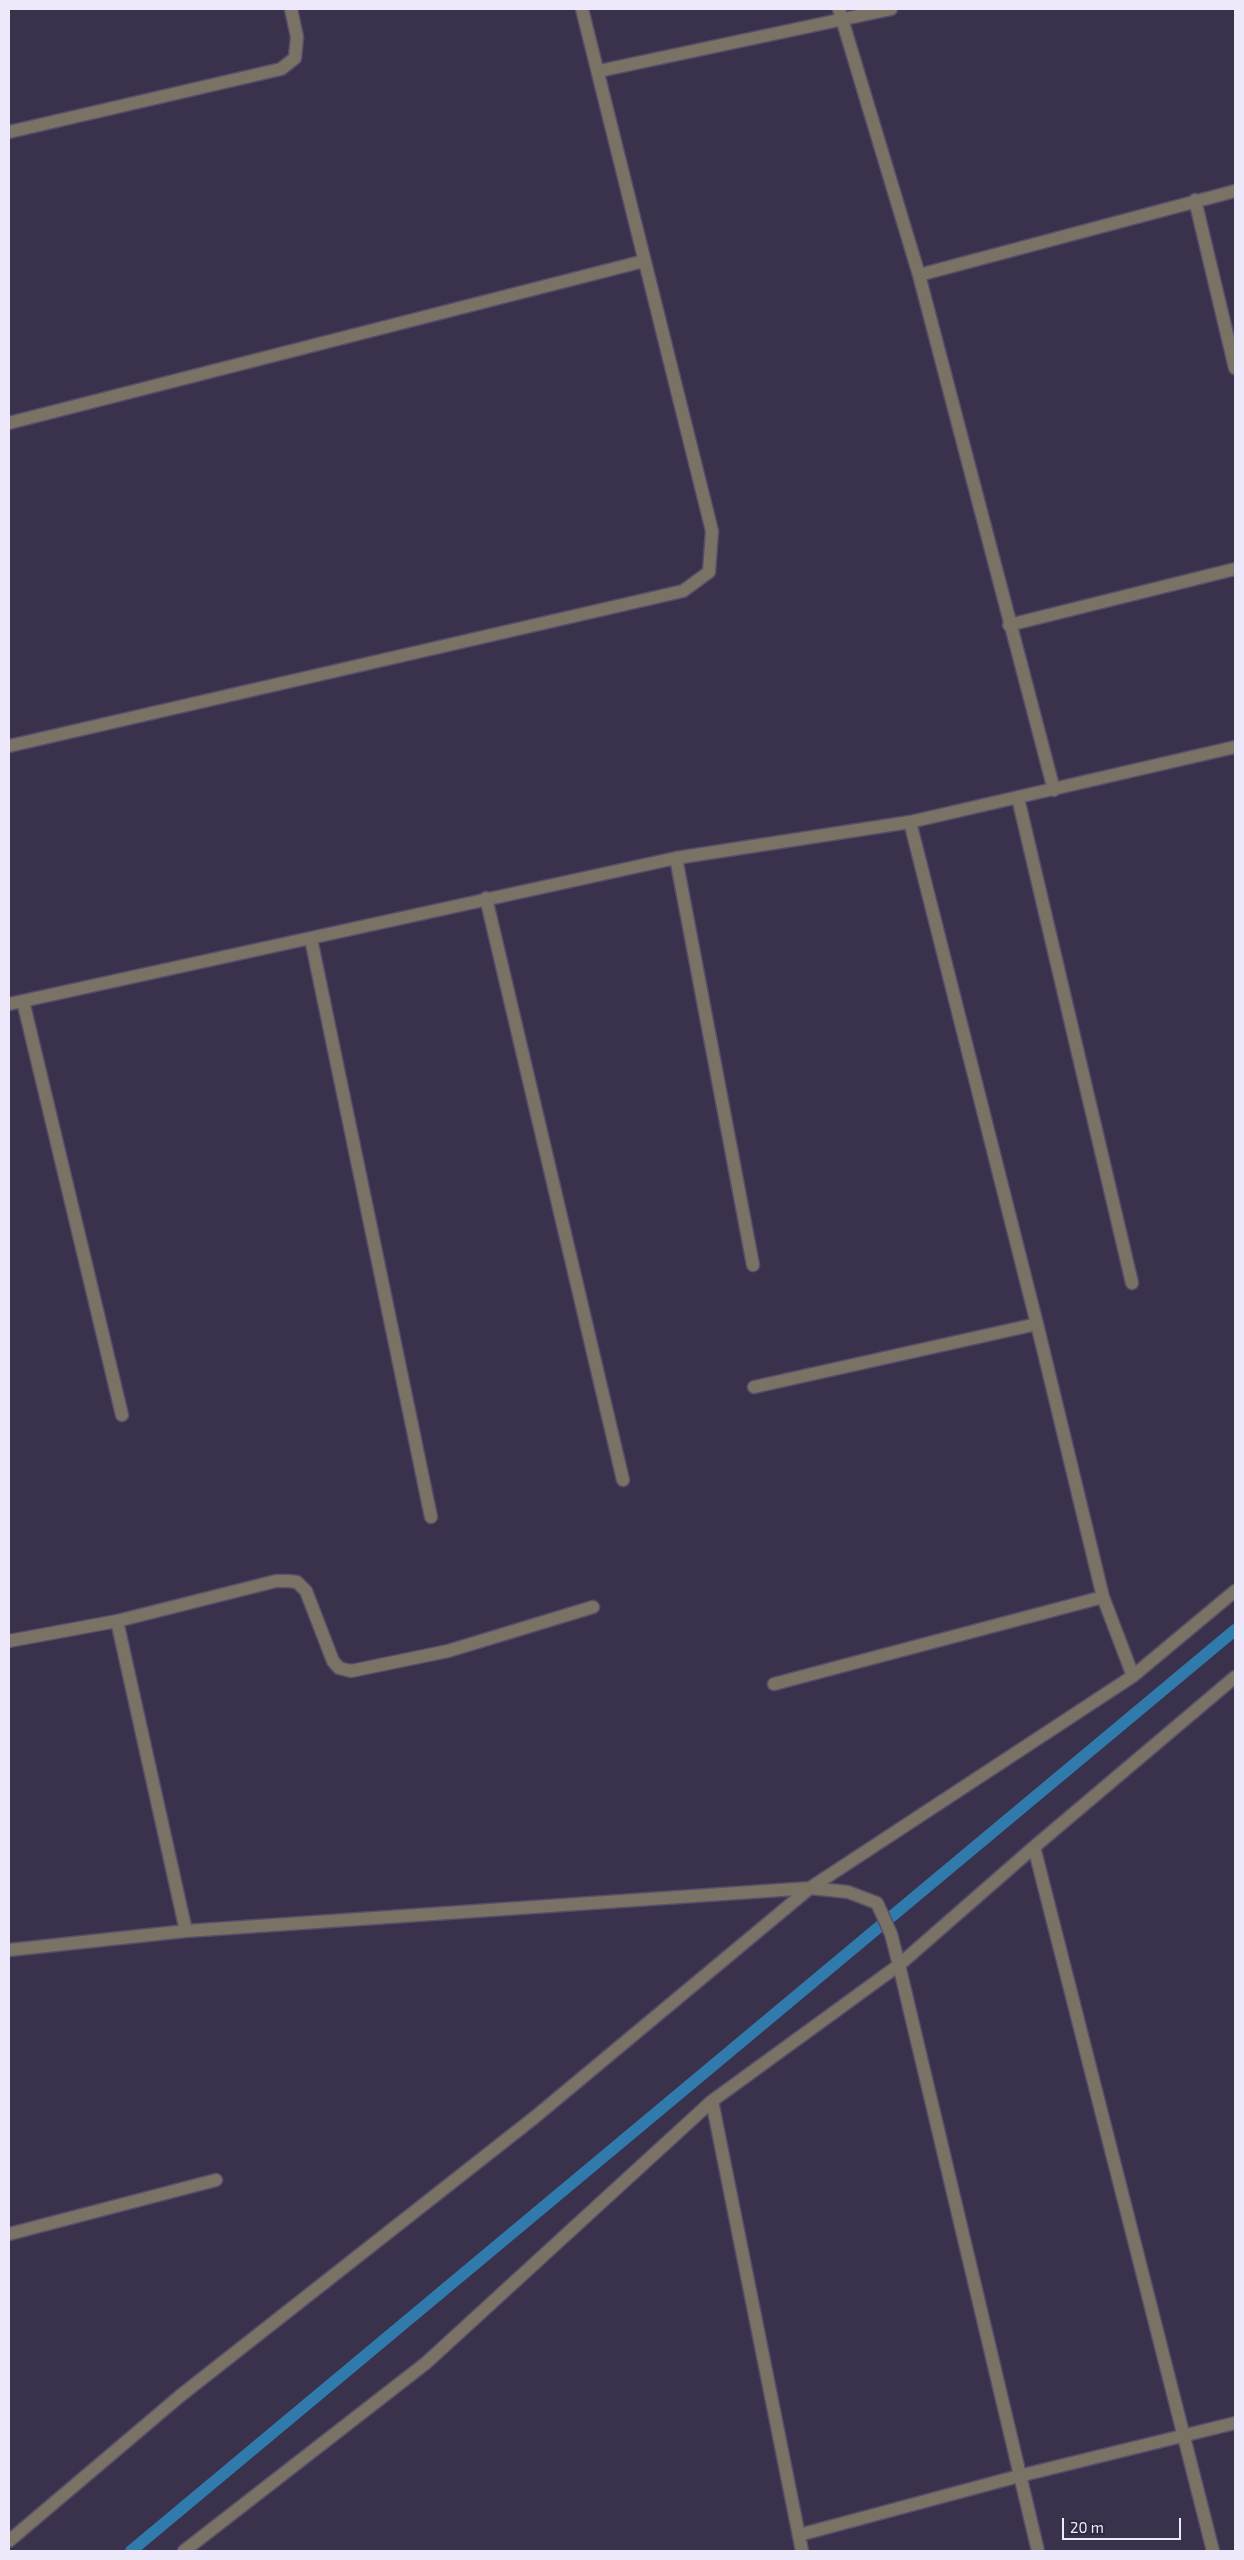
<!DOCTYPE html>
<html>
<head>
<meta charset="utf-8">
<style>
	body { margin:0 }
	#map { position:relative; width:1244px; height:2560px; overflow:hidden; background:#3a314c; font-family:"Exo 2",sans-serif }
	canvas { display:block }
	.frame { position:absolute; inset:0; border:10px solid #eee9fa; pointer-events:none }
	.scale { position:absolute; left:1062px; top:2518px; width:119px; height:22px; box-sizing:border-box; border:2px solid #eee9fa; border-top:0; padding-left:6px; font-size:15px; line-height:18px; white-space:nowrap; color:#eee9fa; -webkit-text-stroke:4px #302741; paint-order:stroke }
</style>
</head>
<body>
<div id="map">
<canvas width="1244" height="2560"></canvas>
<div class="frame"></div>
<div class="scale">20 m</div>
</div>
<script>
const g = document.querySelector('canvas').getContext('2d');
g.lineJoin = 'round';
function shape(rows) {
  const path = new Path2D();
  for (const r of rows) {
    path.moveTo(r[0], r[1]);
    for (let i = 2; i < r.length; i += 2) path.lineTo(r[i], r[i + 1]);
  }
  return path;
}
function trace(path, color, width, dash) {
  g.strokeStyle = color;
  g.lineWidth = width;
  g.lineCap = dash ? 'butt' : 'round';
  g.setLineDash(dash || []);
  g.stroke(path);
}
trace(shape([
	[131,2551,1235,1630]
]), '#317aac', 12);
const street = shape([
	[839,9,919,275,1054,790],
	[599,71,891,9],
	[9,132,281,69,295,58,297,37,291,9],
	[1195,200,1235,368],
	[919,275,1235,191],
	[9,423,644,261],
	[1009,625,1235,569],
	[9,746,683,591,709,572,712,531,582,9],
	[1018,798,1132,1283],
	[910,822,1037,1324],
	[676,858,753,1265],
	[486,898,623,1480],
	[311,939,431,1517],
	[23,1001,122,1415],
	[9,1004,676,858,910,822,1235,747],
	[754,1387,1037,1324,1103,1597,1133,1676],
	[117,1621,186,1931],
	[9,1641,117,1621,276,1581,289,1581,297,1582,306,1591,333,1661,339,1668,351,1671,448,1651,593,1607],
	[774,1684,1103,1597],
	[1034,1847,1213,2551],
	[9,1950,186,1931,810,1888,848,1892,877,1903,891,1934,899,1965,1038,2551],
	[712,2101,802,2551],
	[9,2234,216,2180],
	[799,2535,1019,2476,1235,2423],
	[9,2541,180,2396,535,2117,810,1888,1133,1676,1235,1591],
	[184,2551,426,2363,712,2101,899,1965,1034,1847,1235,1677]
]);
trace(street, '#574e68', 15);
trace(street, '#797265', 12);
</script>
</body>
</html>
